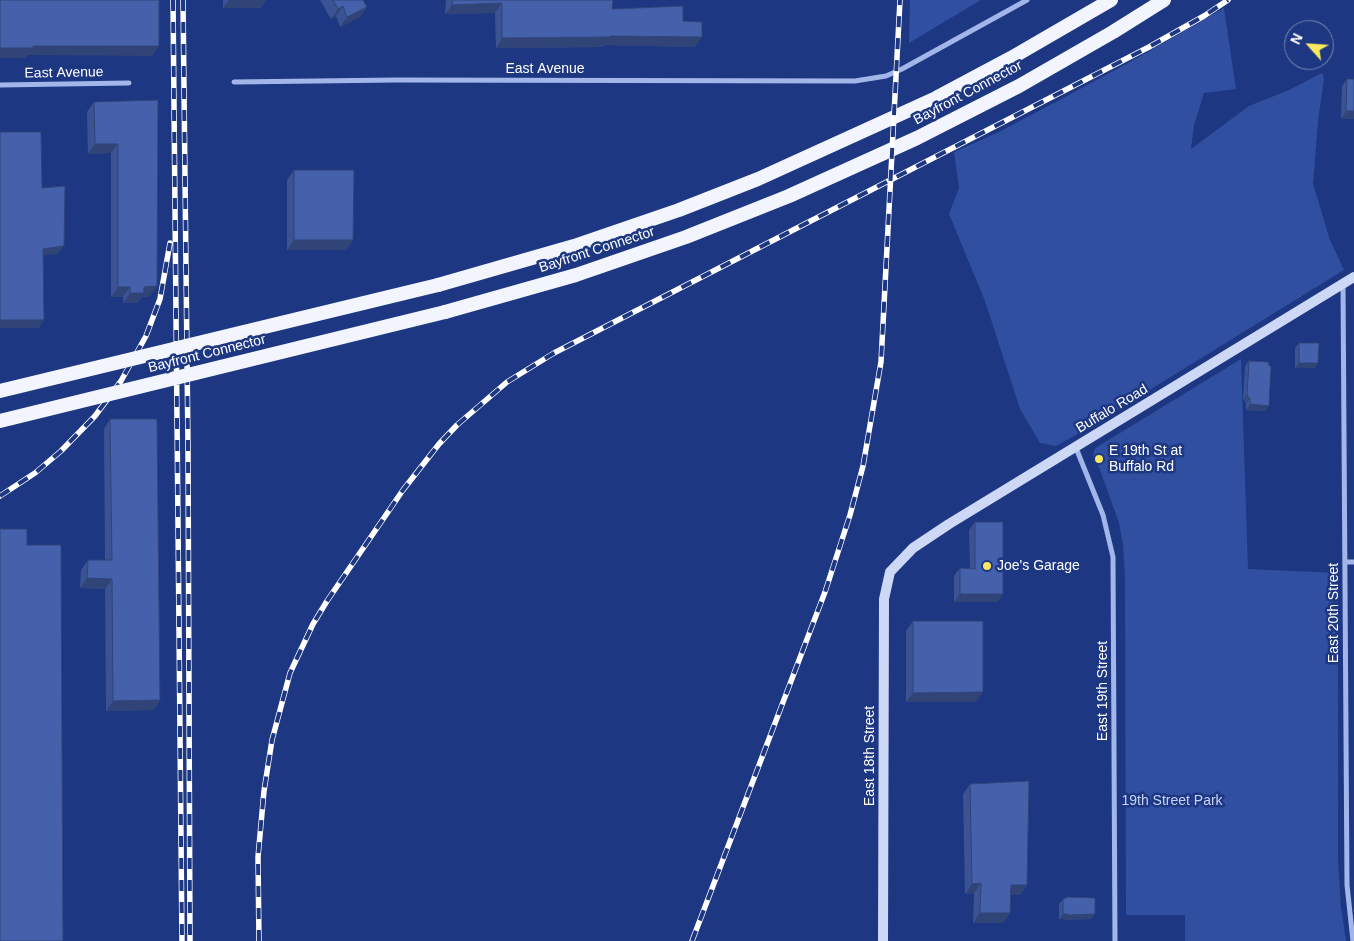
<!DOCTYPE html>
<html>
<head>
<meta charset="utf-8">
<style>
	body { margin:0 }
	#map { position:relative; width:1354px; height:941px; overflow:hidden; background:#1d3782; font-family:Helvetica,sans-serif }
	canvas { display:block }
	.north { position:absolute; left:1284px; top:20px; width:50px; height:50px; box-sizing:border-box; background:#1d3782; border:1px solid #7787b4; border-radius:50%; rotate:296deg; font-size:14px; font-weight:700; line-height:20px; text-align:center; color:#fff }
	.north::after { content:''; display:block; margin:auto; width:18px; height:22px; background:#fae960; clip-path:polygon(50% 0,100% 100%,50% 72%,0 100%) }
</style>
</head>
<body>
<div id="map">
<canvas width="1354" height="941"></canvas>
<div class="north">N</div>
</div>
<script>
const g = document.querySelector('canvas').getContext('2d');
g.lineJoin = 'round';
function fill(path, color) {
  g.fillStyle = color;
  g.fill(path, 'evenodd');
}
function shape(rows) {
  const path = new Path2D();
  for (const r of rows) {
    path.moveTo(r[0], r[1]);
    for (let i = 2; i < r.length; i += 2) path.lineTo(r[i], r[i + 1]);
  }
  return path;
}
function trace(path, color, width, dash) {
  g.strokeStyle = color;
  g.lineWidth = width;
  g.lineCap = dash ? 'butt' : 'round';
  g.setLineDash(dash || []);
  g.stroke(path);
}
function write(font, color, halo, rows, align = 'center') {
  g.font = font + ' Helvetica,sans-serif';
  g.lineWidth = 5;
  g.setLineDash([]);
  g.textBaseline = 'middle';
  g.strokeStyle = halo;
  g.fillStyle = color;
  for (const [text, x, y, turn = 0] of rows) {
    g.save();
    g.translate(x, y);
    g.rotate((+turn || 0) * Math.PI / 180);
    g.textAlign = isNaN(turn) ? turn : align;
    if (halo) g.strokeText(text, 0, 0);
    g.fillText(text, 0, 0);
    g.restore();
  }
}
fill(shape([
	[910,0,981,0,909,43],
	[1224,8,1236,89,1204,93,1194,125,1191,149,1249,106,1289,90,1322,73,1324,79,1318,121,1313,184,1330,240,1344,270,1083,431,1056,446,1040,443,1020,409,985,301,949,214,959,188,954,152,997,133,1054,103,1141,56],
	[1241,359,1248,569,1338,573,1338,862,1341,907,1346,941,1185,941,1185,915,1126,915,1125,577,1123,544,1119,523,1099,467,1093,457,1094,450,1097,447]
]), '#304fa1');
trace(shape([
	[234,82,396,80,855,81,886,76,902,69,1027,0],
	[0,85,129,83],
	[1343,284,1347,885,1353,941],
	[1076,448,1103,515,1113,557,1115,941],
	[1345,562,1354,562]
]), '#a2b6ea', 5);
trace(shape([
	[883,941,884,599,890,572,913,548,949,524,1354,277]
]), '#cdd8f7', 10);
trace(shape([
	[438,285,574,246,679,210,758,179,936,98,1011,58,1111,0],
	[445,312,576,275,686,237,789,196,917,138,1019,86,1113,32,1164,0]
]), '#f2f5fe', 14);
const rail = shape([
	[173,0,182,941],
	[183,0,188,446,190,941],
	[0,496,35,473,61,451,95,416,121,381,146,336,160,299,170,243],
	[259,941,258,857,264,791,272,740,290,673,313,624,327,601,403,490,439,444,457,425,507,382,554,353,1149,47,1204,16,1228,0],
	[692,941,825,592,850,515,863,466,881,362,900,0]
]);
trace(rail, '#fff', 5.5);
trace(rail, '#1d3782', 4, [11]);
trace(shape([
	[0,391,438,285],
	[0,421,445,312]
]), '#f2f5fe', 14);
fill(shape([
	[223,0,266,0,261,8,223,8],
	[320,0,363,0,367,7,360,17,340,27,336,16,331,19],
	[446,0,613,0,612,9,683,21,695,47,605,45,604,47,496,48,495,13,445,14],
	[1347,79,1354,119,1341,119,1342,86],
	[158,100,157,286,150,296,142,297,137,303,123,303,123,297,111,297,111,153,88,154,87,112,94,102],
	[294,170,353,240,346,250,287,250,287,180],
	[1299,343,1315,368,1295,368,1295,348],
	[1249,361,1265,411,1246,410,1246,403,1245,403,1245,400,1243,400,1245,366],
	[110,419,160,700,154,710,106,711,105,589,80,588,81,570,88,560,105,560,104,429],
	[975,522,998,602,954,602,954,576,960,568,970,569,969,530],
	[913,621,976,702,906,702,906,631],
	[970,784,1027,885,1020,895,1010,895,1010,913,1003,923,973,923,974,893,965,894,963,794],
	[1063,899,1091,919,1064,920,1065,919,1059,919,1059,904]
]), '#3b5393');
fill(shape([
	[229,0,266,0,261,8,223,8],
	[502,3,495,13,445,14,452,5],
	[343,6,336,16,331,19,338,9],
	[367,7,360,17,340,27,347,17],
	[610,36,702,37,695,47,605,45,604,47,496,48,502,38],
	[33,46,159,46,152,56,28,55,26,58,0,58,0,48],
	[1346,111,1354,111,1354,119,1341,119],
	[95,144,118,144,111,153,88,154],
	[294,240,353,240,346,250,287,250],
	[64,246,58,254,38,256,43,249],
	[157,286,150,296,142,297,137,303,123,303,130,293,144,287],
	[118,287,130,287,123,297,111,297],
	[0,320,44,320,39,328,0,328],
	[1299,363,1318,363,1315,368,1295,368],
	[1247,395,1248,395,1245,400,1243,400],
	[1248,398,1250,398,1246,403,1245,403],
	[1250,404,1269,406,1265,411,1246,410],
	[87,578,112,579,105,589,80,588],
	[960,594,1003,594,998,602,954,602],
	[983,692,976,702,906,702,913,693],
	[160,700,154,710,106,711,113,701],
	[981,883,974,893,965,894,972,884],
	[1011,885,1027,885,1020,895,1004,895],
	[980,913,1010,913,1003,923,973,923],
	[1063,914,1068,914,1065,919,1059,919],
	[1095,914,1091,919,1064,920,1068,915]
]), '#304478');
const building = shape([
	[0,0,159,0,159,46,33,46,33,48,0,48,0,0],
	[333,0,363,0,367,7,347,17,343,6,338,9,333,0],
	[453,0,613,0,612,9,683,6,683,21,702,22,702,37,610,36,610,37,502,38,502,3,452,5,453,0],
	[1347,79,1354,79,1354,111,1346,111,1347,79],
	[158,100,157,286,144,287,144,293,130,293,130,287,118,287,118,144,95,144,94,102,158,100],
	[0,132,41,132,42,188,65,186,64,246,43,249,44,320,0,320,0,132],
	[294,170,354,170,353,240,294,240,294,170],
	[1299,343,1319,343,1318,363,1299,363,1299,343],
	[1249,361,1269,362,1269,366,1271,366,1269,406,1250,404,1250,398,1248,398,1248,395,1247,395,1249,361],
	[110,419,157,419,160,700,113,701,112,579,87,578,88,560,112,560,110,419],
	[975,522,1003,522,1003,594,960,594,960,568,975,569,975,522],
	[0,529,27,529,27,545,61,545,63,941,0,941,0,529],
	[913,621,983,621,983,692,913,693,913,621],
	[1029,781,1027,885,1011,885,1010,913,980,913,981,883,972,884,970,784,1029,781],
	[1068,897,1095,898,1095,914,1068,915,1068,914,1063,914,1063,899,1068,897]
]);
fill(building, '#4561ab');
trace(building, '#304478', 1);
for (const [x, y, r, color] of [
	[1099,459,5,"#fae960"],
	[987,566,5,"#fae960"]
]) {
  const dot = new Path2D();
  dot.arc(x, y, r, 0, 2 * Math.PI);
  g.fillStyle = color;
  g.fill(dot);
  trace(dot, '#1d3782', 2);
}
write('14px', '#fff', '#1d3782', [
	["East Avenue",545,69],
	["East Avenue",64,73,-1],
	["Bayfront Connector",968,93,-28],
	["Bayfront Connector",597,250,-18],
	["Bayfront Connector",207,354,-14],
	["Buffalo Road",1112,409,-31],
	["East 20th Street",1334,613,-90],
	["East 19th Street",1103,691,-90],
	["East 18th Street",870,756,-90]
]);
write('14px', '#fff', '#1d3782', [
	["E 19th St at",1109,451],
	["Buffalo Rd",1109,467],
	["Joe's Garage",997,566]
], 'left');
write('14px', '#c7d4f7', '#1d3782', [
	["19th Street Park",1172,801]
]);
</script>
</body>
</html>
